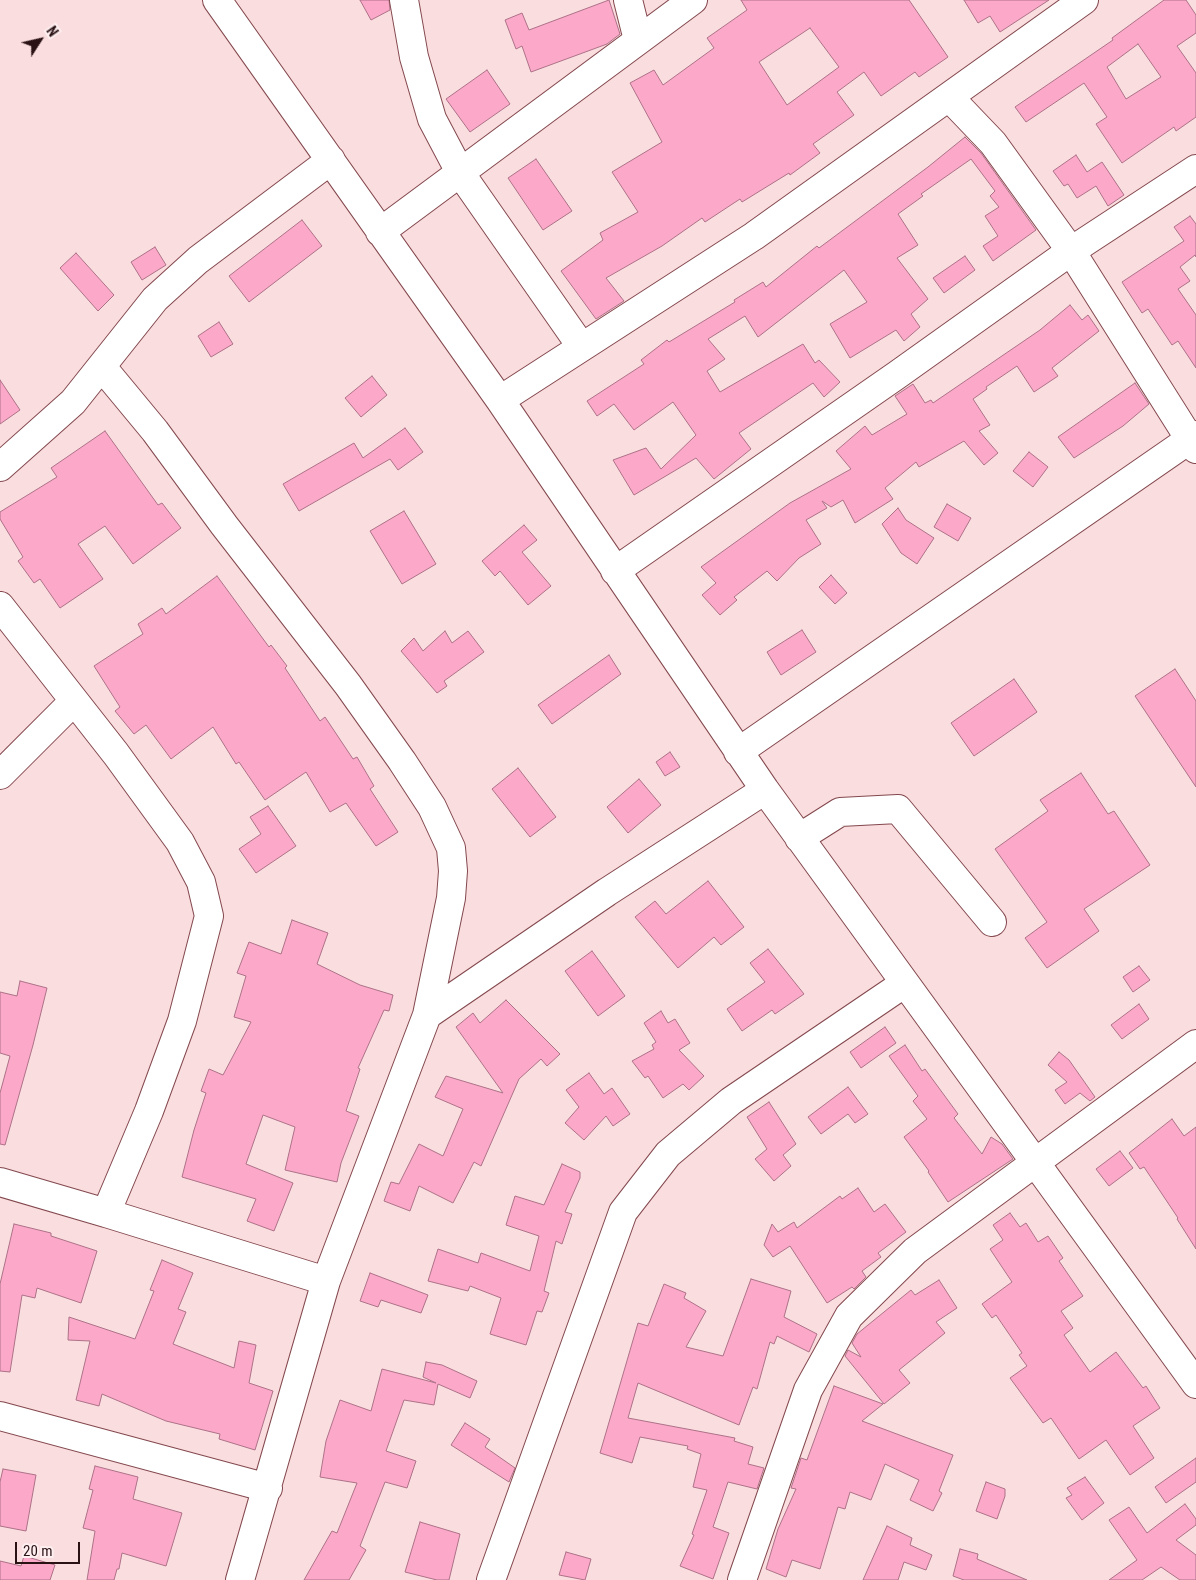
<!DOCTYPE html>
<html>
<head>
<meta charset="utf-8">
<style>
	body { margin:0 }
	#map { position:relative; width:1196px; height:1580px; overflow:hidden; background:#faddde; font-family:"Roboto Condensed",sans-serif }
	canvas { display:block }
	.north { position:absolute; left:15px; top:15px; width:50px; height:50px; -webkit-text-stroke:4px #fdeeef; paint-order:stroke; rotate:55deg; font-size:14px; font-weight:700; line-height:20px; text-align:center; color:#291114 }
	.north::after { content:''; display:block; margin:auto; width:18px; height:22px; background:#291114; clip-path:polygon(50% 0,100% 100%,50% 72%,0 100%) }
	.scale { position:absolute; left:15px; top:1542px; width:65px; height:22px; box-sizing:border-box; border:2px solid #291114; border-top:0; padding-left:6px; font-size:15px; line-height:18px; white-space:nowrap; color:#291114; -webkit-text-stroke:4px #fdeeef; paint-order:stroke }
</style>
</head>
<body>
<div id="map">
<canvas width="1196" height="1580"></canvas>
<div class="north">N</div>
<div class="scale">20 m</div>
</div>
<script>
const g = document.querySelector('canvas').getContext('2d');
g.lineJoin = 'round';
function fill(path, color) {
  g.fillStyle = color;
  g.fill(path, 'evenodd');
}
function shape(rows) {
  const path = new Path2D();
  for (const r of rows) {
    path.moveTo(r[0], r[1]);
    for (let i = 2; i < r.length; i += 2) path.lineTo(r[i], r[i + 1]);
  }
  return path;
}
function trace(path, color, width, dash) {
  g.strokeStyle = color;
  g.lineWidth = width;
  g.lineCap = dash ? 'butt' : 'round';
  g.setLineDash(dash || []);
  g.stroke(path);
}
const building = shape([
	[360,0,389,0,390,10,371,20,360,0],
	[609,0,620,34,607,44,531,72,522,46,516,49,505,20,522,13,529,30,609,0],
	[741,0,909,0,948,57,919,77,915,72,881,96,864,72,837,92,854,115,813,144,820,153,790,175,789,173,742,202,740,199,705,222,702,218,662,246,606,278,624,301,596,319,561,271,603,240,600,233,638,212,612,172,662,142,630,83,654,70,663,85,714,48,707,38,747,10,741,0],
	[810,28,839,67,787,105,759,62,810,28],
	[964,0,1049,0,1000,32,990,16,978,23,964,0],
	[1164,0,1186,0,1196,15,1196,33,1177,46,1196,73,1196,117,1176,131,1174,127,1122,163,1096,124,1107,117,1084,83,1026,122,1015,107,1113,40,1112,38,1164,0],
	[1138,44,1161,77,1126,99,1107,67,1138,44],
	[487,70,510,104,470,132,446,99,487,70],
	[965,137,981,153,1036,230,993,261,983,246,998,236,985,216,999,207,990,196,995,191,971,159,921,194,923,196,898,214,918,245,897,258,928,299,911,314,920,327,904,341,896,330,850,358,830,324,867,302,844,270,758,337,745,316,708,339,725,359,707,371,720,392,803,344,815,363,819,360,840,382,824,397,813,383,739,433,751,449,714,479,696,458,634,495,613,460,646,448,661,469,696,435,673,402,634,430,614,404,597,416,587,401,644,364,641,360,667,340,669,342,735,302,734,300,763,282,766,287,817,246,819,248,928,167,965,137],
	[1076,155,1087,172,1102,162,1124,195,1108,206,1096,186,1077,198,1068,184,1064,186,1053,171,1076,155],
	[536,159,572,211,543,230,508,178,536,159],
	[1190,216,1196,224,1196,257,1195,255,1180,267,1190,281,1178,289,1196,315,1196,368,1178,341,1172,345,1148,309,1142,313,1122,282,1184,241,1174,227,1190,216],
	[302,220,322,246,249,302,229,276,302,220],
	[155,247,166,265,142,280,131,262,155,247],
	[76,253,114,295,98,311,60,268,76,253],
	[965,256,975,270,944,293,933,278,965,256],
	[1070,305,1082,320,1088,315,1099,331,1052,368,1058,376,1034,392,1017,366,986,387,987,389,973,399,990,425,979,431,998,453,984,465,964,441,919,467,916,462,885,488,893,499,855,523,843,500,831,507,822,501,827,508,806,520,821,544,799,558,777,581,767,571,734,597,737,600,720,615,702,595,716,583,701,567,790,503,851,469,836,451,865,426,872,435,907,414,895,396,913,384,925,403,931,400,933,403,1040,330,1070,305],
	[219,322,233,344,211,357,198,336,219,322],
	[372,376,387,395,361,417,345,398,372,376],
	[0,380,20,410,0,424,0,380],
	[1135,383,1149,404,1123,426,1074,458,1058,437,1135,383],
	[405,428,423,452,398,470,390,459,299,511,283,484,354,443,363,458,405,428],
	[105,431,158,505,162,503,181,528,133,564,105,526,78,544,103,579,60,608,40,579,34,583,18,561,23,557,0,519,0,512,57,477,51,468,105,431],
	[1029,452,1048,467,1033,487,1013,471,1029,452],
	[947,504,971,518,958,541,934,527,947,504],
	[898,508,906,520,934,538,917,564,901,553,882,524,898,508],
	[404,511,436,564,402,584,370,531,404,511],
	[524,525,537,540,522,552,551,586,528,605,500,571,495,576,482,561,524,525],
	[831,575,847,593,835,604,819,587,831,575],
	[217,576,269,647,271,645,287,666,285,668,320,721,325,717,353,759,357,757,374,786,370,789,398,832,376,846,346,803,330,812,306,772,265,800,239,762,236,764,213,727,171,759,146,725,134,734,115,711,120,707,94,666,143,634,138,624,162,608,166,614,217,576],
	[802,630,816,652,781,675,767,652,802,630],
	[445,631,452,643,468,631,484,652,444,681,447,686,437,693,401,651,414,638,423,651,445,631],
	[609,655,621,674,552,724,538,705,609,655],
	[1175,669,1196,701,1196,787,1135,696,1175,669],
	[1014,679,1037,712,974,756,951,723,1014,679],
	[670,752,680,767,665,776,656,762,670,752],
	[518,768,556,817,530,837,492,789,518,768],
	[1081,773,1108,814,1114,811,1150,865,1084,909,1099,931,1047,968,1025,938,1047,922,995,849,1048,811,1040,800,1081,773],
	[639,779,661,805,628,833,607,807,639,779],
	[268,806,296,846,256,873,239,849,261,834,250,817,268,806],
	[708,881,744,927,721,945,714,937,678,968,635,917,655,901,666,914,708,881],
	[292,920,328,933,317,964,360,985,393,995,389,1011,384,1010,358,1068,360,1069,346,1111,359,1116,341,1163,337,1182,285,1170,295,1127,263,1115,246,1164,293,1183,274,1231,247,1221,256,1199,182,1177,194,1130,206,1093,201,1091,209,1069,223,1075,251,1022,234,1017,246,976,237,973,249,942,281,954,292,920],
	[768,949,804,994,775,1014,772,1010,742,1031,727,1009,765,982,750,963,768,949],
	[592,951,625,996,598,1016,565,971,592,951],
	[1139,966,1150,980,1133,992,1123,977,1139,966],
	[20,981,47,988,33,1045,5,1145,0,1144,0,1093,10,1056,0,1053,0,992,17,996,20,981],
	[506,1000,560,1054,547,1066,541,1059,519,1079,481,1166,474,1162,453,1203,419,1186,410,1211,384,1201,391,1182,399,1184,419,1144,443,1156,463,1109,435,1097,446,1076,503,1093,456,1027,473,1013,480,1023,506,1000],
	[1139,1004,1149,1019,1122,1039,1111,1025,1139,1004],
	[661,1011,668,1023,675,1019,690,1043,679,1050,704,1076,689,1090,683,1084,663,1098,648,1076,645,1078,632,1061,654,1049,652,1045,656,1042,644,1023,661,1011],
	[885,1027,896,1043,861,1068,850,1052,885,1027],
	[905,1045,922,1071,925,1069,958,1114,954,1118,982,1154,991,1137,1002,1144,1013,1159,948,1202,928,1172,929,1171,904,1137,927,1119,913,1101,918,1096,889,1056,905,1045],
	[1059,1052,1069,1060,1095,1097,1090,1101,1080,1093,1065,1104,1055,1090,1067,1082,1048,1065,1059,1052],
	[589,1073,604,1094,612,1088,630,1114,613,1126,606,1116,584,1140,565,1123,579,1107,566,1090,589,1073],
	[848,1087,868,1114,855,1123,848,1114,821,1134,808,1117,848,1087],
	[769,1102,796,1144,783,1155,791,1166,774,1181,755,1159,767,1149,747,1117,769,1102],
	[1172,1119,1184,1136,1196,1127,1196,1249,1177,1219,1178,1218,1144,1167,1140,1169,1129,1153,1172,1119],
	[1120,1151,1133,1168,1109,1186,1096,1169,1120,1151],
	[562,1164,580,1172,580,1178,565,1212,572,1214,562,1244,556,1241,544,1291,549,1293,542,1312,537,1311,526,1345,490,1334,501,1298,470,1286,468,1291,428,1281,438,1249,478,1263,481,1253,530,1271,539,1236,506,1225,515,1196,544,1205,562,1164],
	[858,1188,874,1212,885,1204,906,1232,878,1253,881,1257,862,1271,866,1277,854,1289,852,1287,827,1303,790,1246,773,1257,764,1245,772,1224,778,1232,794,1222,797,1228,840,1196,842,1199,858,1188],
	[1010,1213,1020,1227,1026,1223,1038,1242,1048,1236,1063,1258,1059,1261,1083,1296,1061,1311,1073,1328,1064,1335,1090,1372,1116,1352,1143,1388,1146,1386,1160,1408,1133,1426,1154,1458,1130,1475,1106,1440,1079,1459,1051,1418,1043,1423,1010,1378,1027,1366,1019,1355,1022,1353,996,1315,992,1318,982,1304,1012,1282,990,1249,1003,1240,993,1225,1010,1213],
	[14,1224,51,1233,51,1236,97,1251,81,1303,37,1288,35,1298,22,1295,10,1372,0,1371,0,1284,14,1224],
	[162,1260,193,1273,178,1309,186,1312,173,1344,234,1368,239,1341,256,1345,249,1383,273,1391,255,1450,219,1439,220,1434,166,1421,102,1394,99,1406,76,1400,90,1341,68,1340,69,1317,135,1339,154,1291,150,1290,162,1260],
	[370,1273,428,1295,421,1313,381,1300,378,1307,360,1301,370,1273],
	[751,1279,791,1291,784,1317,817,1334,809,1352,777,1336,774,1344,770,1342,757,1389,753,1387,739,1425,638,1383,628,1418,735,1438,734,1441,753,1447,748,1464,764,1468,757,1489,728,1482,713,1527,729,1533,713,1579,680,1566,694,1535,692,1534,707,1490,693,1487,701,1454,687,1449,688,1446,640,1437,632,1463,600,1453,638,1323,648,1326,664,1284,686,1293,684,1298,706,1311,686,1347,723,1356,751,1279],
	[939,1280,957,1308,936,1322,945,1333,899,1370,910,1383,884,1404,845,1356,848,1350,861,1357,852,1343,857,1334,911,1290,915,1295,939,1280],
	[426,1362,442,1365,477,1381,470,1398,438,1384,434,1405,404,1400,386,1451,416,1461,407,1488,385,1482,360,1546,366,1550,349,1580,304,1580,332,1531,337,1533,357,1483,320,1477,326,1441,340,1400,371,1411,382,1369,436,1383,423,1377,426,1362],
	[834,1386,883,1404,862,1421,953,1455,939,1491,942,1493,933,1511,910,1500,919,1480,885,1464,871,1500,850,1492,845,1509,838,1507,820,1569,792,1560,786,1577,766,1569,778,1529,796,1489,791,1488,801,1458,807,1460,834,1386],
	[465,1423,490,1439,485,1447,515,1468,509,1482,451,1445,465,1423],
	[1196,1458,1196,1482,1166,1503,1155,1487,1196,1458],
	[95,1466,138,1477,133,1499,182,1513,166,1566,122,1553,119,1569,117,1569,114,1580,87,1580,95,1531,83,1528,93,1490,89,1489,95,1466],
	[3,1469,36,1475,26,1531,0,1526,0,1482,3,1469],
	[1085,1477,1104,1503,1082,1520,1066,1498,1072,1495,1067,1488,1085,1477],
	[986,1482,1005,1489,1005,1496,997,1519,976,1511,986,1482],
	[1185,1504,1196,1519,1196,1525,1176,1540,1196,1555,1196,1580,1180,1580,1161,1567,1142,1580,1109,1580,1137,1560,1109,1520,1129,1507,1147,1533,1185,1504],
	[420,1522,460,1534,449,1580,437,1580,405,1572,420,1522],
	[887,1526,912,1538,910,1545,932,1555,926,1570,904,1562,898,1580,863,1580,887,1526],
	[960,1549,978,1554,977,1559,1027,1580,964,1580,953,1576,960,1549],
	[566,1552,591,1559,585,1580,559,1575,566,1552],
	[24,1556,55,1565,50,1580,0,1580,0,1561,21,1566,24,1556]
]);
fill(building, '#fca9c9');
trace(building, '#ad7188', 1);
const minor = shape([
	[217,0,500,400,765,790,1196,1384],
	[404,0,414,57,432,119,461,174,581,346],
	[628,0,638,40],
	[949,97,993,143,1071,251,1196,449],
	[380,232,693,0],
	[102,367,155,431,224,525,348,685,402,761,432,807,451,848,453,871,451,898,427,1015],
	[500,400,754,236,1084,0],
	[0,467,73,402,155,299,198,260,331,160],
	[615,571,897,375,1071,251,1196,169],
	[0,606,116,754,180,842,201,882,209,916,182,1021,149,1111,106,1213,0,1182],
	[738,752,1196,435],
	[0,775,74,701],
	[799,838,840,812,898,809,992,922],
	[106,1213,326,1281],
	[0,1416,268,1488],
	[240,1580,326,1281,427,1015,607,892,765,790],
	[491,1580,623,1212,668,1154,731,1101,905,983],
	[742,1580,808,1390,849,1316,915,1251,1196,1044]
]);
trace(minor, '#83484e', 30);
trace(minor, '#fff', 28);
</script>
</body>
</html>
